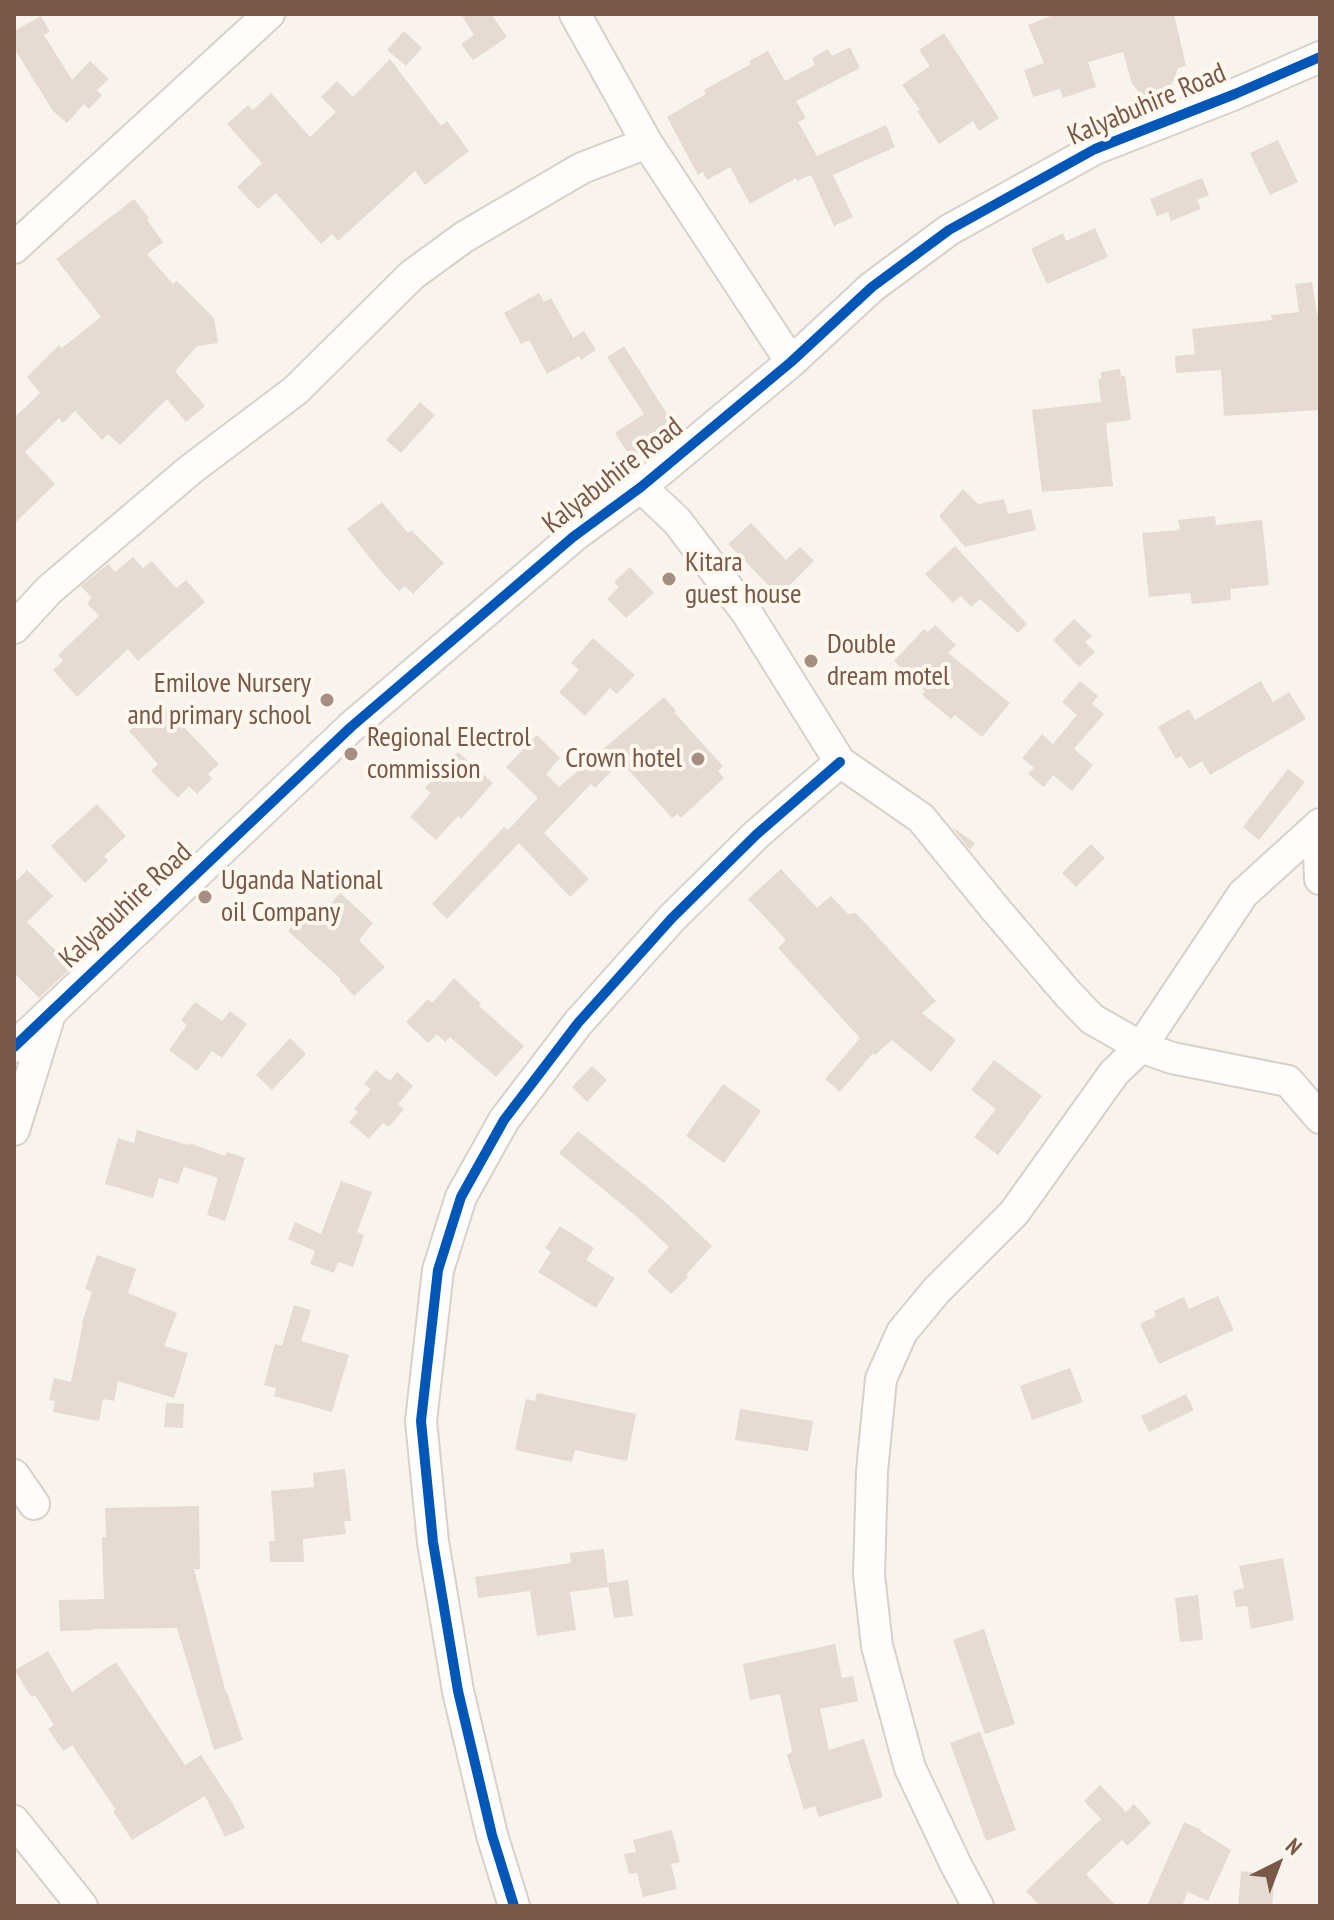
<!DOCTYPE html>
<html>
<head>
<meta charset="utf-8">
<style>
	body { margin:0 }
	#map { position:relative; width:1334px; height:1920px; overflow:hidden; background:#f8f3ec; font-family:"PT Sans Narrow",sans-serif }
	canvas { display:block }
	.frame { position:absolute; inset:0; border:16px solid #7a5848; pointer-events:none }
	.north { position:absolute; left:1238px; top:1824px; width:80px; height:80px; -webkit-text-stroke:6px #fff8ee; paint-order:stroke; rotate:42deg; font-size:22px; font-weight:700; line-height:32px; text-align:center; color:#7a5848 }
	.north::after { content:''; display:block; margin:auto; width:28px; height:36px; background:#7a5848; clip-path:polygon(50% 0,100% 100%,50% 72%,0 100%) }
</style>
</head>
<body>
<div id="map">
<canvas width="1334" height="1920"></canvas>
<div class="frame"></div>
<div class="north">N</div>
</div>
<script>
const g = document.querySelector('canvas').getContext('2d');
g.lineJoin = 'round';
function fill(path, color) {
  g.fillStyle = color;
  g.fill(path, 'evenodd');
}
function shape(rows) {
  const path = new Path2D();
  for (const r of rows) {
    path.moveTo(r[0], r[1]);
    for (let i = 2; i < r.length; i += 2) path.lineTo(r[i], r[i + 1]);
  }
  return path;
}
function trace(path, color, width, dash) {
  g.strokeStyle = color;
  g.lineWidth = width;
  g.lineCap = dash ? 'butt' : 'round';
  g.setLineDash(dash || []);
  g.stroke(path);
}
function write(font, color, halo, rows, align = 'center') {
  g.font = font + ' "PT Sans Narrow",sans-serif';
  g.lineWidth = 8;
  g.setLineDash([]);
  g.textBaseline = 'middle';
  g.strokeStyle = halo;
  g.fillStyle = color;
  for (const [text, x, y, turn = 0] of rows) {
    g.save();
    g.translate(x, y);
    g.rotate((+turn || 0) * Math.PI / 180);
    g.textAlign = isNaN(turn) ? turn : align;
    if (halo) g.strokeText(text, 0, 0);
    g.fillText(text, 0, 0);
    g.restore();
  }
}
fill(shape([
	[461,14,491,14,507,37,473,60,461,44,474,35],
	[1056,14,1174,14,1186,66,1178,68,1173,82,1166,91,1155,96,1147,96,1140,93,1132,84,1123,52,1088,62,1096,87,1063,98,1060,89,1033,97,1024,70,1044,63,1028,25],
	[41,16,50,32,44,35,72,80,90,61,109,79,97,90,102,95,89,109,84,104,67,123,53,111,14,48,14,31],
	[404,31,422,48,406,66,387,50],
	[944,33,999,118,979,131,973,121,939,144,917,111,920,110,902,85,930,66,919,50],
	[850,47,860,68,796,101,806,118,798,122,817,156,886,125,895,147,833,175,853,217,834,226,811,175,797,181,796,178,750,204,730,167,707,180,703,172,698,175,667,117,706,94,704,90,751,64,749,61,768,51,785,81,815,65,812,58,828,49,832,56],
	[390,59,441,126,447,121,469,151,425,185,415,171,338,241,332,234,321,244,276,193,258,209,237,187,262,163,227,124,248,105,253,110,271,93,310,137,336,112,321,97,337,81,353,97],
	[1278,140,1298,182,1270,195,1250,153],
	[1202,178,1209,195,1197,200,1201,209,1171,221,1168,212,1157,216,1150,199],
	[134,199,149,218,147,220,163,242,147,254,173,284,177,281,214,318,218,343,197,346,175,371,205,406,186,422,167,399,120,445,108,434,102,440,75,411,63,423,59,418,25,452,55,484,14,524,14,418,40,393,27,377,59,345,62,348,101,317,56,259],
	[1095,228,1108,257,1047,284,1031,249,1063,233,1066,241],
	[1312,282,1317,314,1320,313,1320,410,1224,416,1221,370,1176,373,1175,356,1195,354,1192,329,1272,320,1271,315,1299,312,1295,284],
	[539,293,544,302,551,298,573,338,584,331,596,350,581,360,579,356,547,374,529,340,521,344,504,313],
	[624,346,676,428,667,434,670,439,656,451,652,445,631,458,615,433,644,414,607,357],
	[1120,369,1121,376,1125,376,1131,420,1106,423,1113,486,1042,492,1032,410,1101,402,1098,379,1101,379,1101,372],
	[420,402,435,415,401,453,386,440],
	[963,489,978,504,1004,499,1008,514,1031,509,1036,530,965,547,939,516],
	[382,502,408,533,411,530,444,563,413,594,405,586,399,591,382,573,347,529],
	[1215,516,1216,525,1262,520,1269,585,1230,589,1231,600,1192,604,1190,593,1149,597,1142,533,1180,530,1178,520],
	[751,523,786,560,800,547,814,561,779,596,728,544],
	[955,546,1027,624,1018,633,980,599,971,607,961,596,953,603,925,574],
	[133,557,143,568,152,561,176,588,186,580,205,602,138,661,128,649,77,697,53,670,63,661,58,655,99,616,87,603,92,598,81,586,108,564,115,572],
	[630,567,654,593,626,618,607,599,619,587,614,582],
	[1074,619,1092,636,1085,642,1095,652,1079,667,1053,640],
	[935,625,956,645,948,653,1010,703,982,737,955,715,951,719,922,695,925,691,894,661,924,629,928,632],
	[593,638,635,675,617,694,610,688,585,716,559,692,579,670,571,663],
	[1080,681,1098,696,1092,704,1104,714,1074,749,1093,765,1072,791,1053,775,1044,787,1028,774,1034,768,1022,758,1042,734,1053,744,1077,715,1062,702],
	[1261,681,1273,702,1289,692,1306,719,1210,775,1202,761,1189,769,1181,756,1176,759,1158,727,1189,709,1195,720],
	[664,697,676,711,674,712,723,766,718,771,724,778,681,818,677,814,672,818,621,762,595,788,591,784,544,833,589,879,570,897,519,843,447,919,432,904,504,827,508,830,538,798,506,767,537,735,560,758,546,774,559,787],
	[161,703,219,764,208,774,212,779,197,794,189,786,178,798,151,771,158,764,129,731],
	[458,752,493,783,461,819,458,816,436,840,410,817,431,793,425,788],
	[1288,769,1305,782,1259,840,1243,827],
	[97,804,126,836,104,856,108,861,85,883,51,846],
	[952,827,975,843,970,850],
	[1091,844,1105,858,1076,887,1062,873],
	[781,869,817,908,831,896,848,914,856,913,936,1001,922,1013,956,1040,931,1072,892,1040,875,1055,873,1053,840,1092,825,1079,860,1038,778,948,786,940,748,899],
	[27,870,53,896,27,922,72,967,39,998,14,973,14,883],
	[340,893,373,923,359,940,385,967,354,996,339,980,341,979,288,931,305,911,316,921],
	[454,978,481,1004,479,1006,524,1046,496,1077,450,1037,445,1042,437,1034,428,1043,406,1022,428,999,432,1003],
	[195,1002,222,1021,230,1011,247,1024,222,1058,212,1051,197,1071,169,1050,187,1025,181,1020],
	[290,1038,306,1054,272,1090,256,1075],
	[994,1060,1042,1096,998,1155,974,1137,996,1109,971,1090],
	[592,1066,607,1080,587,1102,572,1087],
	[376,1070,390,1081,397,1072,413,1086,398,1104,404,1109,389,1127,383,1123,369,1139,349,1122,358,1112,354,1109,371,1089,364,1084],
	[723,1084,761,1111,724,1163,686,1136],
	[137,1130,188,1145,189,1143,225,1156,227,1152,245,1158,225,1221,207,1215,218,1178,184,1167,178,1184,159,1178,153,1198,105,1184,118,1138,134,1143],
	[578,1131,662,1199,712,1246,686,1275,688,1277,671,1294,647,1271,669,1247,637,1217,559,1153],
	[341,1181,372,1192,357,1232,364,1235,353,1267,338,1262,334,1273,310,1264,315,1251,288,1239,295,1222,321,1234],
	[560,1226,594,1248,586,1260,615,1278,596,1308,538,1272,551,1252,545,1248],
	[97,1255,136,1269,128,1293,177,1313,164,1346,188,1353,174,1398,118,1381,114,1401,103,1399,99,1421,53,1412,55,1401,49,1400,54,1378,71,1382,83,1323,82,1323,92,1292,85,1289],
	[1218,1296,1234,1330,1159,1364,1140,1324,1156,1316,1154,1311,1184,1297,1189,1309],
	[294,1305,311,1310,301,1341,349,1355,332,1412,274,1396,276,1388,264,1385,275,1344,282,1346],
	[1070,1368,1083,1402,1032,1420,1020,1386],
	[537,1393,636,1414,627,1461,575,1450,572,1462,515,1450,526,1399,535,1401],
	[1186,1394,1194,1410,1149,1432,1141,1416],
	[166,1403,184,1404,183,1428,164,1427],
	[740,1409,813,1421,808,1451,735,1440],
	[345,1469,351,1521,344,1521,346,1534,303,1539,304,1562,270,1562,269,1541,275,1541,271,1491,314,1487,313,1473],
	[199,1506,200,1569,194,1569,226,1693,227,1692,243,1740,214,1750,177,1628,93,1629,94,1630,60,1631,59,1600,104,1599,102,1537,106,1537,105,1508],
	[604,1549,608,1587,570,1592,576,1630,537,1636,530,1591,478,1598,475,1577,571,1563,570,1553],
	[1283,1558,1294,1620,1251,1629,1247,1606,1236,1607,1233,1591,1244,1588,1239,1566],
	[628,1580,633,1616,614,1618,608,1583],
	[1198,1595,1203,1640,1180,1642,1175,1598],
	[984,1629,1015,1724,985,1734,953,1640],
	[835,1644,842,1678,853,1676,858,1701,820,1709,829,1750,864,1739,883,1797,819,1817,815,1806,804,1810,787,1755,792,1752,780,1694,750,1700,743,1664],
	[48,1651,72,1692,116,1662,185,1765,201,1755,233,1804,245,1828,225,1837,205,1796,132,1840,113,1811,116,1810,72,1745,63,1751,48,1729,54,1725,35,1695,31,1697,15,1670],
	[980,1732,1016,1830,986,1841,950,1743],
	[1100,1785,1126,1812,1134,1804,1151,1823,1127,1846,1122,1840,1086,1874,1116,1906,1040,1906,1026,1891,1101,1819,1084,1801],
	[1184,1822,1201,1830,1200,1831,1231,1850,1208,1901,1188,1892,1182,1906,1147,1906],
	[672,1830,680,1862,671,1864,677,1889,643,1897,637,1873,629,1874,624,1854,636,1852,633,1840],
	[1241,1871,1275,1874,1272,1906,1238,1906]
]), '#e5dbd3');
const minor = shape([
	[575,14,647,143,791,362],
	[14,248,269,14],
	[641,487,677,521,747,613,840,762,921,818,997,911,1068,994,1092,1019,1141,1047,1172,1058,1288,1081,1320,1118],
	[14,628,49,590,190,470,296,390,412,275,464,237,582,168,647,143],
	[1318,828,1320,879],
	[14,1047,351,727,573,537,641,487,791,362,872,287,949,230,1095,149,1235,94,1320,57],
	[14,1130,49,1017],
	[14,1475,34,1504],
	[14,1821,82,1906],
	[514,1906,492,1835,458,1691,433,1542,421,1421,438,1270,461,1197,504,1120,578,1023,672,918,757,834,840,762],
	[978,1906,956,1865,910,1768,877,1646,869,1575,872,1471,881,1379,902,1332,936,1291,1014,1213,1114,1073,1141,1047,1243,894,1320,824]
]);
trace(minor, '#d8d0ca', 34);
trace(minor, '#fefdfc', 30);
trace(shape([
	[14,1047,351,727,573,537,641,487,791,362,872,287,949,230,1095,149,1235,94,1320,57],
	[514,1906,492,1835,458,1691,433,1542,421,1421,438,1270,461,1197,504,1120,578,1023,672,918,757,834,840,762]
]), '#0057b8', 10);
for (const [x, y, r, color] of [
	[669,579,8,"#a68e81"],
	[811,661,8,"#a68e81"],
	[327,700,8,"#a68e81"],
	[351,754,8,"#a68e81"],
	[698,759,8,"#a68e81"],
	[205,897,8,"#a68e81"]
]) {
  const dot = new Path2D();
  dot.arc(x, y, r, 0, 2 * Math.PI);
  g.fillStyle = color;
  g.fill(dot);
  trace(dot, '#fff8ee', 3);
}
write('28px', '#7a5848', '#fff8ee', [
	["Kalyabuhire Road",1147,105,-23],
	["Kalyabuhire Road",613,476,-38],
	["Kalyabuhire Road",126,906,-43]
]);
write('28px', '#7a5848', '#fff8ee', [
	["Kitara",685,563],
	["guest house",685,595],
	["Double",827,645],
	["dream motel",827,677],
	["Emilove Nursery",311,684,"right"],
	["and primary school",311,716,"right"],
	["Regional Electrol",367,738],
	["commission",367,770],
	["Crown hotel",682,759,"right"],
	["Uganda National",221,881],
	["oil Company",221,913]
], 'left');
</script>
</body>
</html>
